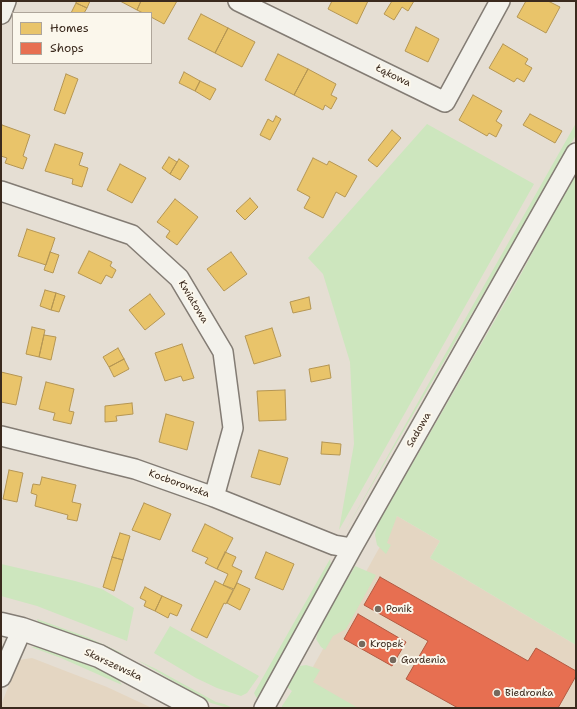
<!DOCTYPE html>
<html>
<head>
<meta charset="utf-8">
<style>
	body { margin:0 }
	#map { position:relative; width:577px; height:709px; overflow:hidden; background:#e5ded3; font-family:"Shantell Sans",sans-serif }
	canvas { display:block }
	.frame { position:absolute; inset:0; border:2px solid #3b2a1e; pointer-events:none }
	.legend { position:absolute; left:12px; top:12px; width:140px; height:52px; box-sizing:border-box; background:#fbf7ec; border:1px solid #aea59a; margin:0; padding:5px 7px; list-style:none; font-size:12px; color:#3b2a1e }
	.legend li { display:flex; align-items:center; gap:8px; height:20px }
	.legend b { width:20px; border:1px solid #aea59a }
</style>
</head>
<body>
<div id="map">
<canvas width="577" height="709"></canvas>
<div class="frame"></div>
<ul class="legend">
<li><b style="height:11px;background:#e9c46a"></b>Homes</li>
<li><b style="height:11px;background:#e76f51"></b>Shops</li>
</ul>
</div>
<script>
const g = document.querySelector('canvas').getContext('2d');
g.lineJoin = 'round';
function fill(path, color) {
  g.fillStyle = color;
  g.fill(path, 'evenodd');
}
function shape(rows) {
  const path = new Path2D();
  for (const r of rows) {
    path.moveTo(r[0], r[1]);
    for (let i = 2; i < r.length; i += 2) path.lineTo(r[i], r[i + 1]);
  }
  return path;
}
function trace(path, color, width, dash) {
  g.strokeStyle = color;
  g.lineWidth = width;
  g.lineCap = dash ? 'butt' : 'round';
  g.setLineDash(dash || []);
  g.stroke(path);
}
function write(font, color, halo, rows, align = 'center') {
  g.font = font + ' "Shantell Sans",sans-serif';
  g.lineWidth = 4;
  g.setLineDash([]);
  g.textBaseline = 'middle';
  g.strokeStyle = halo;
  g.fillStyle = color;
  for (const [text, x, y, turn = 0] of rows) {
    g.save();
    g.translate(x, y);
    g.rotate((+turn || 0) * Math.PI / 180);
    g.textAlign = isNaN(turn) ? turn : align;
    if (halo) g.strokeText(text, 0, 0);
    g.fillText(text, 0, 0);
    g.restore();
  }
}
fill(shape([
	[397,516,440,541,430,558,576,645,576,708,323,708,299,692],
	[32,658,107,687,152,708,1,708,1,705,19,660]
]), '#e4d6c2');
fill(shape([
	[576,123,576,135,344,533],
	[427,124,534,184,339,530,354,444,350,362,323,274,308,258],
	[575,173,576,173,576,645,430,558,440,541,397,516,387,543,391,545,386,554,377,545,375,535,377,525,514,287],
	[330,559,331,565,330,573,258,699,256,697,254,693],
	[1,564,75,581,102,589,134,608,127,641,37,606,1,596],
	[355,566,376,575,346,629,333,636,325,650,321,647,316,639,320,626],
	[37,619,87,637,124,654,116,652,86,640,38,622],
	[170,626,259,676,247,693,241,696,217,688,196,678,154,653],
	[41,646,110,674,118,679,122,685,61,658,31,647],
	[137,660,156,669,216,702,224,704,233,708,228,708,211,703],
	[306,665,316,668,320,670,313,682,358,708,282,708,282,706,292,691,287,687,300,666]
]), '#cde6be');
const homes = shape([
	[77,1,90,1,87,8,76,3,77,1],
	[120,1,141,1,137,10,120,1],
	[141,1,177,1,164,24,151,17,151,13,143,13,137,10,141,1],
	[332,1,368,1,357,24,328,9,332,1],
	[392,1,414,1,408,11,402,7,394,20,384,14,392,1],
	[526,1,548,1,560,7,546,33,517,17,526,1],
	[76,3,87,8,84,13,71,13,76,3],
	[201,14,228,28,215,53,188,39,201,14],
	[416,27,439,39,428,62,405,51,416,27],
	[228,28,255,42,242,67,215,53,228,28],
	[503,44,528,59,525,64,532,68,524,82,517,78,514,82,489,68,503,44],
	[278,54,308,69,294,95,265,80,278,54],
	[308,69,336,84,331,95,337,98,331,109,325,105,323,110,294,95,308,69],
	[184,72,200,81,195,91,179,83,184,72],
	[66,74,78,79,65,114,54,110,66,74],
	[200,81,216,89,210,100,195,91,200,81],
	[473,95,502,111,496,121,502,125,496,137,489,133,487,136,459,120,473,95],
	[530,114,562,131,555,143,523,125,530,114],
	[276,116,281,119,270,140,260,135,268,119,273,122,276,116],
	[2,125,30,135,23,156,27,158,23,169,5,163,7,158,1,156,1,128,2,125],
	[392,130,401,138,377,167,368,160,392,130],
	[55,144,83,153,79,165,88,168,82,187,72,184,73,179,45,171,55,144],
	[169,157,177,162,170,174,162,168,169,157],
	[313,158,327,165,329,161,357,176,345,197,336,192,323,218,304,208,310,197,297,190,313,158],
	[179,159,189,166,180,180,170,174,179,159],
	[120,164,146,178,132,203,107,190,120,164],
	[250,198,258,207,245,220,236,211,250,198],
	[175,199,198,217,177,245,166,237,170,231,157,222,175,199],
	[27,229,55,238,46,265,18,256,27,229],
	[89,251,112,262,110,266,116,270,112,278,106,275,101,284,78,273,89,251],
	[50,252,59,255,53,273,44,270,50,252],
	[231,252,247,274,224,291,207,269,231,252],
	[45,290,56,293,51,310,40,306,45,290],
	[56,293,65,296,59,312,51,310,56,293],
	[150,294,165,314,145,330,129,310,150,294],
	[309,297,311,309,293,313,290,302,309,297],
	[32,327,45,330,39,357,26,354,32,327],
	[272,328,281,356,254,364,245,336,272,328],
	[44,335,56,337,51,360,39,357,44,335],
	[182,344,194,378,183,381,181,376,165,381,155,353,182,344],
	[118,348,124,359,109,367,103,357,118,348],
	[124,359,129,369,114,377,109,367,124,359],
	[329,365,331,378,311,382,309,369,329,365],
	[1,372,22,377,16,405,1,402,1,372],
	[46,382,74,389,69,411,74,412,71,424,53,420,55,413,39,409,46,382],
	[285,390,286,420,259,421,257,391,285,390],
	[132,403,133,414,116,416,117,421,105,422,105,406,132,403],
	[166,414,194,422,187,450,159,442,166,414],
	[322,442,341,444,340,455,321,454,322,442],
	[259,450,288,458,280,485,251,477,259,450],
	[9,470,23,473,17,502,3,499,9,470],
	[42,477,76,485,72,502,81,504,77,521,67,519,68,515,35,506,37,495,31,493,33,484,40,485,42,477],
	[144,503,171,514,160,540,132,530,144,503],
	[205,524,233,538,217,569,205,563,208,558,192,551,205,524],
	[120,533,130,536,123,560,112,557,120,533],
	[225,552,236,557,232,566,242,571,234,589,223,585,228,574,217,569,225,552],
	[266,552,294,564,283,590,255,578,266,552],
	[112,557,123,560,114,591,103,587,112,557],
	[215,581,233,590,226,604,224,603,207,638,191,630,215,581],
	[237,583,250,589,240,610,227,603,237,583],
	[145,587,162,596,155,611,144,606,146,601,140,598,145,587],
	[162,596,182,605,177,616,170,613,168,618,155,611,162,596]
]);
fill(homes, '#e9c46a');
trace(homes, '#b59653', 1);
const shops = shape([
	[380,577,528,661,536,648,576,671,576,676,558,708,458,708,406,679,428,641,364,605,380,577],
	[358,614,406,642,392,666,344,639,358,614]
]);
fill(shops, '#e76f51');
trace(shops, '#b35a42', 1);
const street = shape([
	[238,1,445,102,500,1],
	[1,14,6,1],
	[1,191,132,235,179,278,223,352,233,428,214,497],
	[1,436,135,469,214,497,334,545,352,548],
	[1,677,22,629],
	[264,708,352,548,576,153]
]);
const secondary = shape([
	[1,624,22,629,99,656,197,708]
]);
trace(street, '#837c74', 22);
trace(secondary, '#837c74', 25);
trace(street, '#f3f2ec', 19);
trace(secondary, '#f3f2ec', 22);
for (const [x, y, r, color] of [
	[378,609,4,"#76695d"],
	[362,644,4,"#76695d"],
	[393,660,4,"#76695d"],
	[497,693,4,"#76695d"]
]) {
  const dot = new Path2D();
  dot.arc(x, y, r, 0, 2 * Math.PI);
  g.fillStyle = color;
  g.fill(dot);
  trace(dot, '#fbf7ec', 1.5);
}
write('10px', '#3b2a1e', '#fbf7ec', [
	["Łąkowa",393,76,26],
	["Kwiatowa",193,302,59],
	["Sadowa",419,430,-60],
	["Kocborowska",179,484,20],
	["Skarszewska",113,665,25]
]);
write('10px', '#3b2a1e', '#fbf7ec', [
	["Ponik",386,609],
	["Kropek",370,644],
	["Gardenia",401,660],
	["Biedronka",505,693]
], 'left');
</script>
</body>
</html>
